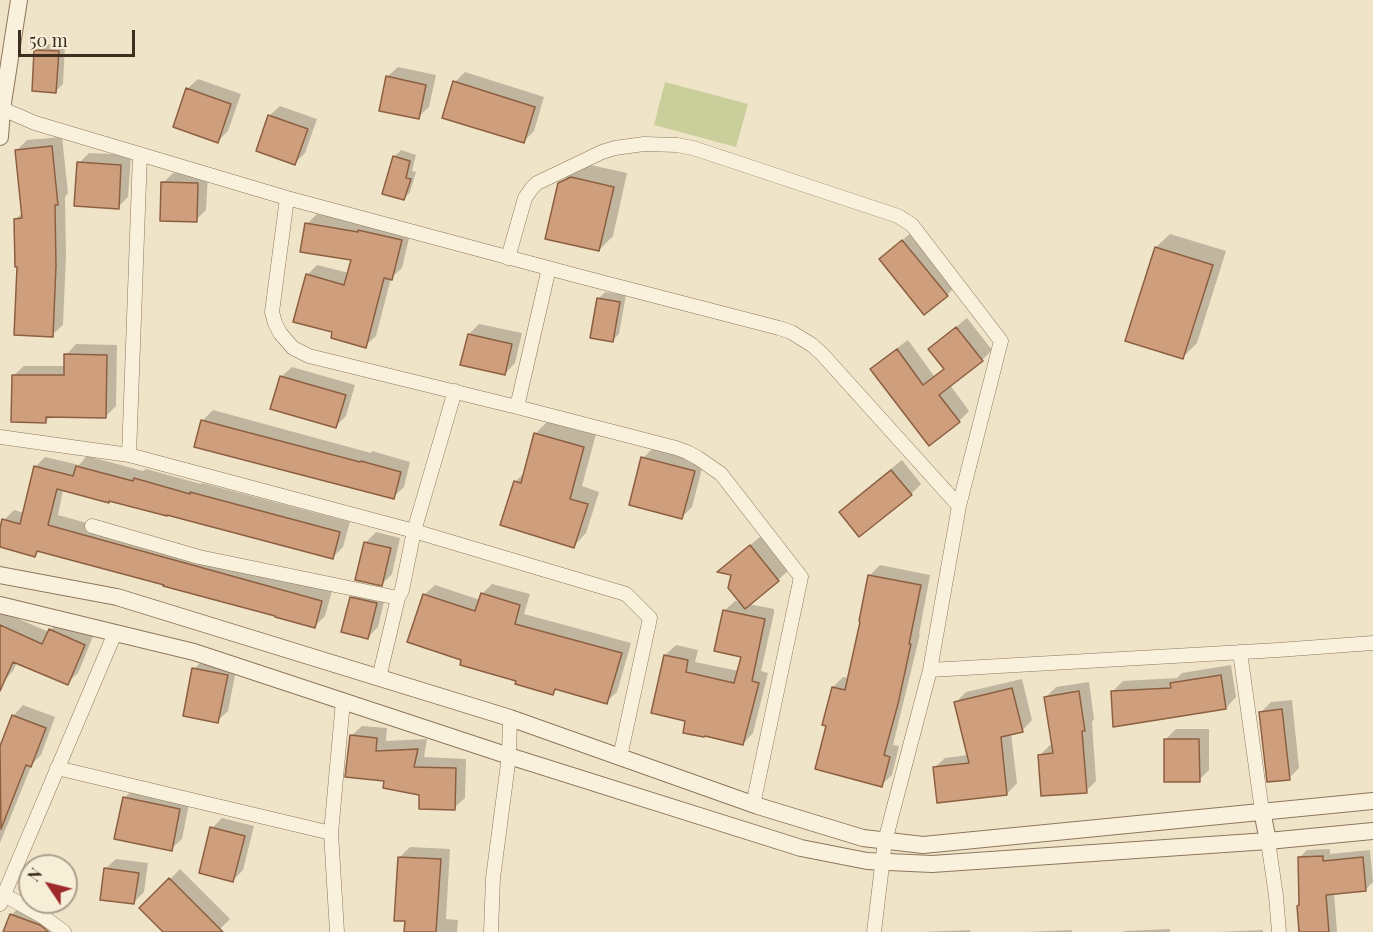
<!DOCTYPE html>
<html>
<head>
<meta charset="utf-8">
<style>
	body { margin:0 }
	#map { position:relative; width:1373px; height:932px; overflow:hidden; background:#f0e4c8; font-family:"Playfair Display",serif }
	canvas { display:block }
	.north { position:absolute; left:18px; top:854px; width:60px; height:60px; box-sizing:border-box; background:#f7eed8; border:2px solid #ada18e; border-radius:50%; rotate:305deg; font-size:16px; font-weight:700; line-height:24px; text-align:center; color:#3d2e20 }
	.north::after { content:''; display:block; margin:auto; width:21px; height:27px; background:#9e2a2b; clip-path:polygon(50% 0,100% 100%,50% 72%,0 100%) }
	.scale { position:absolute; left:18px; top:30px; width:117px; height:27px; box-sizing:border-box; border:3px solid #3d2e20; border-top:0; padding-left:8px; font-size:18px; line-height:21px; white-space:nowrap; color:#3d2e20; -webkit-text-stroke:4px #f7eed8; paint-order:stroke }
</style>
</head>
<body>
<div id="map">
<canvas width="1373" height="932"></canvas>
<div class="north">N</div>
<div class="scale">50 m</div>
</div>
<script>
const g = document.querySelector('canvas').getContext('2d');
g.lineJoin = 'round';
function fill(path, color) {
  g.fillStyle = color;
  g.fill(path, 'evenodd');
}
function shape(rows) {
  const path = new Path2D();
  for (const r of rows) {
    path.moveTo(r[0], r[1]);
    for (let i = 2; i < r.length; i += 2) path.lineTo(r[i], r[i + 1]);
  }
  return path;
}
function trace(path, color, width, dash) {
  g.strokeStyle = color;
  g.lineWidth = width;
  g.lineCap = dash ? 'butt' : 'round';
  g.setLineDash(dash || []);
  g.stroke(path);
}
fill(shape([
	[665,82,748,104,736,147,654,125]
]), '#c9cf9b');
fill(shape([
	[42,44,65,45,63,84,56,91,36,51],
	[398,67,436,75,429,107,418,117,387,77],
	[465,72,544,97,534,131,523,142,455,82],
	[198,79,241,94,228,131,218,141,187,89],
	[280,106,317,119,305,153,295,163,269,116],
	[62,137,68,193,65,197,66,255,63,325,52,335,18,265,16,219,23,212,16,151,27,140],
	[401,150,416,155,412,171,416,172,410,192,404,199,394,157],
	[89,153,131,155,128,197,118,207,79,163],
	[586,164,627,173,613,236,599,250,560,184,574,169],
	[173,173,208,174,206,210,196,220,163,183],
	[317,214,411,230,402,268,391,278,376,336,365,346,334,331,307,275,317,265,349,273,352,259,307,224],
	[913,231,957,285,947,295,881,259],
	[1170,234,1226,251,1197,343,1183,357,1156,247],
	[605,292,626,295,619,334,612,341,599,298],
	[967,318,992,350,982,360,950,385,969,411,959,421,872,369,882,359,908,340,934,376,945,368,930,349,941,339],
	[479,324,522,333,515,363,505,374,469,334],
	[76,344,117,345,116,406,106,416,52,415,46,421,13,376,24,366,66,366,66,355],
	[292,367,355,385,346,416,336,426,281,377],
	[213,410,371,453,372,451,410,462,404,487,393,497,196,445,203,420],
	[548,421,596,434,582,486,599,492,586,533,574,546,515,482,525,472,535,434],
	[653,448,704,461,692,507,682,517,643,458],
	[87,456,143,471,146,469,201,484,202,483,350,522,343,547,333,557,167,513,63,490,58,515,332,591,325,616,315,626,40,550,35,555,0,546,0,534,4,520,14,510,24,513,35,467,45,457,79,465],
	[902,460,921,484,911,494,841,512,851,501],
	[376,532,400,538,392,574,382,584,365,543],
	[761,536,789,570,778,580,749,604,774,609,774,613,761,671,768,673,753,733,743,744,687,720,665,655,676,645,698,650,695,662,739,671,743,656,724,611,735,601,741,602,732,573,720,571],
	[880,565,930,575,919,634,920,634,893,745,899,746,892,775,881,785,828,725,833,687,843,677,849,678,869,576],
	[492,584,530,594,524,614,631,643,617,692,606,702,558,688,553,693,463,659,424,595,435,585,480,600,482,594],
	[362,588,386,593,378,627,368,637,351,598],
	[0,611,49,632,60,619,94,634,78,673,67,683,17,662,13,671,3,682,0,680],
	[204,659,237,665,228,711,217,721,194,669],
	[1231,665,1236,697,1226,708,1112,692,1123,681,1177,678,1182,673],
	[1022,679,1032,720,1022,731,1011,733,1017,783,1007,794,934,768,945,758,968,755,955,703,966,692],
	[1089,682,1094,719,1092,722,1096,781,1086,791,1040,755,1050,745,1053,745,1046,697,1056,687],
	[1292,700,1299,768,1289,778,1261,712,1271,702],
	[23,705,55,717,41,755,32,764,0,843,0,750,13,716],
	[362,726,387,728,386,741,427,739,424,757,466,759,465,798,454,808,386,780,351,736],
	[1176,729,1209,729,1209,770,1199,780,1165,740],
	[135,788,190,799,182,839,171,849,124,798],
	[222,818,254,826,243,870,233,880,212,828],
	[410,847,450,849,446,919,458,920,457,932,406,932,407,920,400,857],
	[1330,849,1330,854,1370,850,1373,882,1366,889,1334,892,1337,932,1301,932,1299,858,1307,850],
	[116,859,148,863,144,892,134,902,105,869],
	[180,869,230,919,217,932,165,932,141,908],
	[22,905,50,916,44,932,5,932,11,915],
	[1170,929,1170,932,1123,932,1124,931],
	[970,930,970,932,923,932],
	[1072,930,1072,932,1025,932],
	[1263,930,1263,932,1217,932]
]), '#0003');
const building = shape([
	[34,50,59,51,56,93,32,91,34,50],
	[386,76,426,85,419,119,379,111,386,76],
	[453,81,535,107,524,143,442,118,453,81],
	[186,88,231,104,218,143,173,127,186,88],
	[268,115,308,129,295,165,256,151,268,115],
	[52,146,58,205,55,205,56,266,53,337,14,335,17,267,15,267,14,219,22,218,15,150,52,146],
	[393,156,410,161,406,178,411,179,404,200,382,194,393,156],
	[77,162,121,165,119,209,74,206,77,162],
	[571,177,614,187,599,251,545,239,558,183,571,177],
	[161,182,198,183,197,222,160,221,161,182],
	[305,223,358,232,358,230,402,240,392,280,384,278,366,348,331,338,332,332,293,322,306,274,344,285,351,260,300,252,305,223],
	[902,240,948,296,924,315,879,259,902,240],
	[1155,247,1213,265,1183,359,1125,341,1155,247],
	[597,298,620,302,613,342,590,338,597,298],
	[956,327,983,361,939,395,960,422,929,446,870,369,897,349,923,385,944,369,928,349,956,327],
	[468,334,512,344,505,375,460,365,468,334],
	[64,354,107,355,106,418,46,417,46,423,11,422,12,375,64,375,64,354],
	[280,376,346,395,336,428,270,409,280,376],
	[201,420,360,462,361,461,401,472,394,499,194,447,201,420],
	[534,433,584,447,570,499,588,504,574,548,500,525,514,481,521,483,534,433],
	[641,457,695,471,682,519,629,505,641,457],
	[34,466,73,476,76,466,133,481,134,478,190,494,190,492,340,532,333,559,167,515,167,516,109,501,109,503,57,489,48,525,322,601,315,628,275,617,275,616,163,586,164,585,37,551,35,557,0,547,0,528,2,519,20,524,34,466],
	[891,470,912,495,859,537,839,512,891,470],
	[364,542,391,548,382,586,355,580,364,542],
	[750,545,779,581,745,609,728,588,731,575,717,572,750,545],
	[868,575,921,585,909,644,911,644,898,704,884,755,890,757,882,787,815,769,826,726,822,725,832,687,845,690,860,622,859,621,868,575],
	[481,593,520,605,515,624,622,653,607,704,555,689,553,695,515,684,516,681,460,665,461,660,407,642,423,594,475,611,481,593],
	[350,597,377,603,368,639,341,632,350,597],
	[723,610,765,619,752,681,759,683,743,745,705,736,704,737,683,733,685,721,651,713,664,655,688,660,686,672,734,683,741,657,714,651,723,610],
	[0,625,42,644,49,629,85,645,68,685,13,662,0,691,0,625],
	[192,668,228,675,218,723,183,716,192,668],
	[1221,675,1226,709,1113,727,1111,691,1171,688,1170,683,1221,675],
	[1012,688,1023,732,1001,737,1007,795,937,803,933,767,969,763,954,702,1012,688],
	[1079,691,1085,731,1082,731,1087,793,1041,796,1038,755,1053,753,1044,697,1079,691],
	[1282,709,1290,780,1267,782,1259,712,1282,709],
	[12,715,46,728,31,767,26,765,1,829,0,746,12,715],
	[350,735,377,738,376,751,418,749,414,767,456,768,455,810,419,809,419,795,383,788,384,781,345,777,350,735],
	[1164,739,1199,739,1200,782,1164,782,1164,739],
	[123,797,180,809,172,851,114,839,123,797],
	[210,827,245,836,233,882,199,873,210,827],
	[1323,856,1323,861,1363,857,1366,891,1326,895,1329,932,1299,932,1297,906,1299,905,1298,857,1323,856],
	[398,857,441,859,436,932,404,932,405,921,394,921,398,857],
	[104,868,139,873,134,904,100,900,104,868],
	[169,878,223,932,163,932,139,908,169,878],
	[10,914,40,925,49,932,3,932,10,914]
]);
fill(building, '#cf9f7d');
trace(building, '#8d5f41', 1.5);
const minor = shape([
	[0,108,35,123,287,198,578,276,779,328,791,332,812,345,822,354,959,506],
	[287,198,272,312,275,323,280,333,293,348,309,356,517,407,676,448,687,452,698,458,721,474,801,577,753,805],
	[508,258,525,198,532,188,537,183,602,152,615,148,644,144,677,145,693,148,898,216,912,225,1001,341,959,506,930,670,885,841,874,932],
	[517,407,549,268],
	[0,437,129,455,414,531,626,594,650,618,620,757],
	[129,455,140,154],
	[92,526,199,557,398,598],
	[1240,652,1262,811],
	[930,670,1278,650,1373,643],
	[379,678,398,598,402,590,414,531,455,391],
	[57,768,331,833],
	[1268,841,1276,896,1279,932],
	[4,895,42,916,64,932],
	[0,904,115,633],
	[337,932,331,833,343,701],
	[491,932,493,878,509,756,510,718]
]);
const tertiary = shape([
	[0,137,2,109,19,0],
	[0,575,117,597,510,718,758,806,863,838,923,845,1373,801],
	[0,605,194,652,509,756,801,848,867,861,932,864,1268,841,1373,831],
	[1262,811,1268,841]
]);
trace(minor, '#8d765c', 15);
trace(tertiary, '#8d765c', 18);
trace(minor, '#faf1dc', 14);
trace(tertiary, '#faf1dc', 16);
</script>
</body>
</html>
